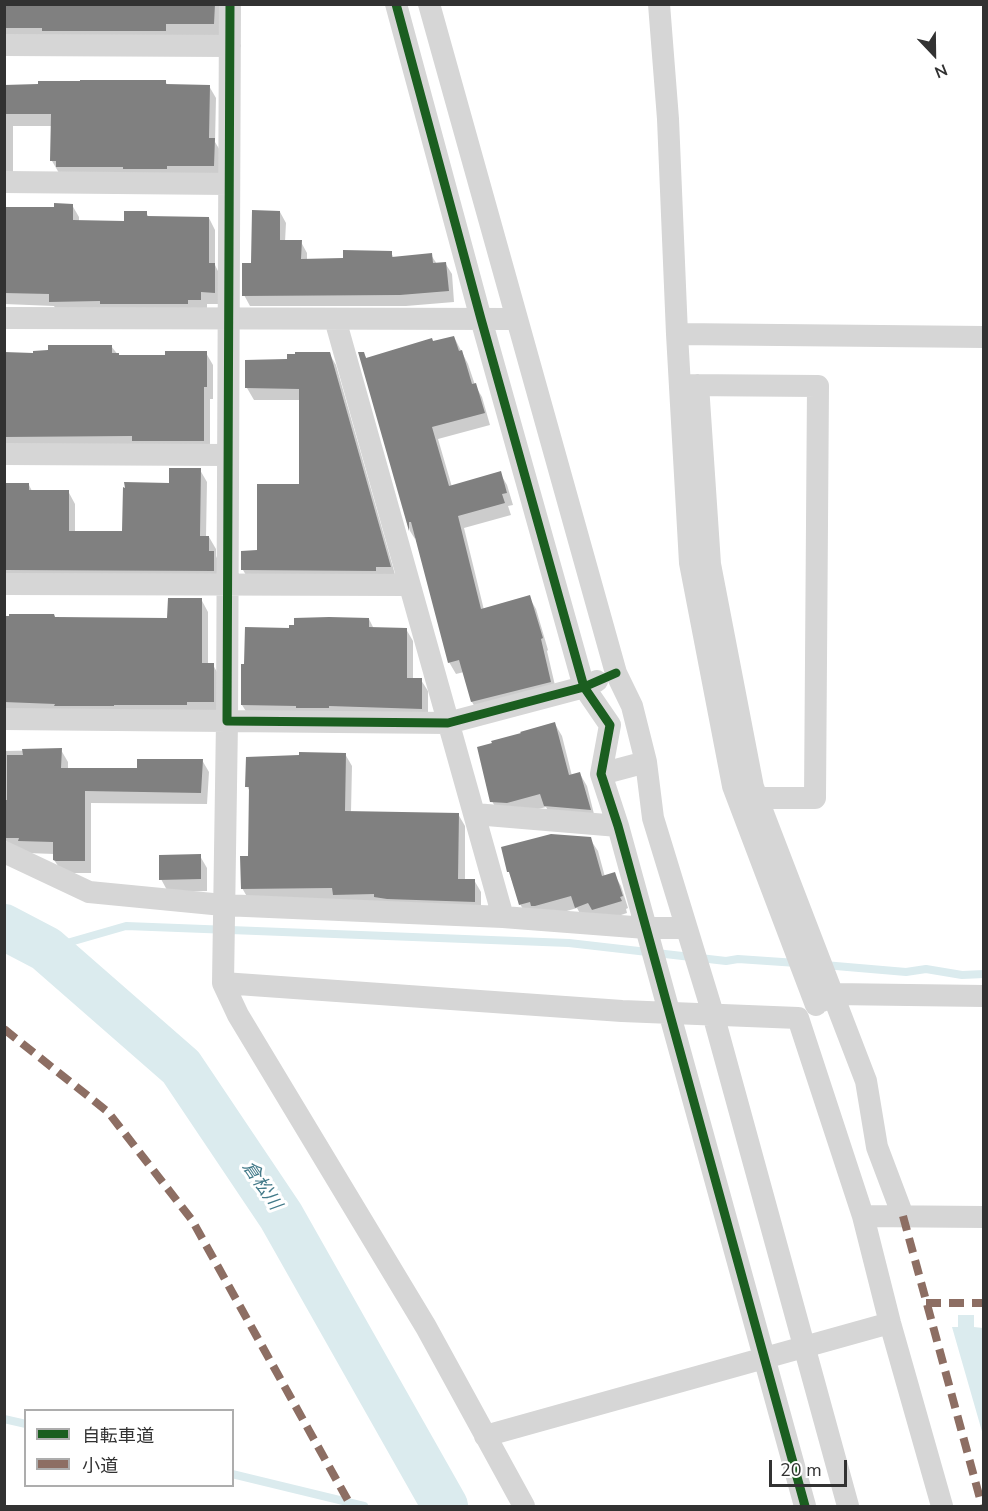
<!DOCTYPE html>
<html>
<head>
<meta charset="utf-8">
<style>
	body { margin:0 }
	#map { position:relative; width:988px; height:1511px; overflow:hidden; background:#fff; font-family:"Nunito Sans","Noto Sans JP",sans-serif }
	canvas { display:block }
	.frame { position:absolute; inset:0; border:6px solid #323232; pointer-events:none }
	.legend { position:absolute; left:24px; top:1409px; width:210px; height:78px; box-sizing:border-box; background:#fff; border:2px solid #adadad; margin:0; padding:8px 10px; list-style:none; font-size:18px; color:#323232 }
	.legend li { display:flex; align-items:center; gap:12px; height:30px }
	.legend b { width:30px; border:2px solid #adadad }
	.north { position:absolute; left:904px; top:24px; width:60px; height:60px; -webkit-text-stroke:4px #fff; paint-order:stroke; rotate:158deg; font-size:16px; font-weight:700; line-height:24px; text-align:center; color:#323232 }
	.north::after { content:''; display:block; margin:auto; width:21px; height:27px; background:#323232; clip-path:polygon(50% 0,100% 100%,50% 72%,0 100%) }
	.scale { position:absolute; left:769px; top:1460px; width:78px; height:27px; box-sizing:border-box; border:3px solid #323232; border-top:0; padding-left:8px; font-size:18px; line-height:21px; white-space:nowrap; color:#323232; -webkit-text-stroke:4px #fff; paint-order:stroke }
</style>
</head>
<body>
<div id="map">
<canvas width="988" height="1511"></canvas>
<div class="frame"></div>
<ul class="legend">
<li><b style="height:8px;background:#1b5e20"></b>自転車道</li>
<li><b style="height:8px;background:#8d6e63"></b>小道</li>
</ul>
<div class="north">N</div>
<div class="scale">20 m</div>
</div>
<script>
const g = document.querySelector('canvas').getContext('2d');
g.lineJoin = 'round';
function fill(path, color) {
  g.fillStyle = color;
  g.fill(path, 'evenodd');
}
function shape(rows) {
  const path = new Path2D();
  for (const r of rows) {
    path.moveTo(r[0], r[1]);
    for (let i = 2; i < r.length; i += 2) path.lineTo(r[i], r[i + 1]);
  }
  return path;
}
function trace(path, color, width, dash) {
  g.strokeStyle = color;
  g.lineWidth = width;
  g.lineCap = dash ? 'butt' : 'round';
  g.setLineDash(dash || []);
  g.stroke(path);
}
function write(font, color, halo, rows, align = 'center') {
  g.font = font + ' "Nunito Sans","Noto Sans JP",sans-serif';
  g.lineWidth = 6;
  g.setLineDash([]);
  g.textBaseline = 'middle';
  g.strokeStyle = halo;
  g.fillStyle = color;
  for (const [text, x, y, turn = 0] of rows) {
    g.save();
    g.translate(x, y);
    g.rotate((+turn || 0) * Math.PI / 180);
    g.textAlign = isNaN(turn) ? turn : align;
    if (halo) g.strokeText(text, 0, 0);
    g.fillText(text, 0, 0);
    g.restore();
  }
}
fill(shape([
	[958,1315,974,1315,974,1327,983,1328,983,1435,952,1327,958,1327]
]), '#dbebee');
fill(shape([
	[4,4,220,4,221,37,4,38],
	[165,81,168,86,209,86,216,98,215,142,221,152,220,178,59,173,52,161,52,126,13,126,13,178,4,178,4,86],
	[72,205,79,217,79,222,125,223,146,213,149,217,209,218,215,230,215,265,221,277,221,304,207,304,207,311,58,313,54,306,4,304,4,208,55,208],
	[280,212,286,223,285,242,301,242,307,253,307,260,344,259,391,253,394,258,431,255,437,264,445,263,452,274,454,302,406,306,250,306,244,295,253,265],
	[454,337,468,364,475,385,482,397,490,425,438,439,452,487,500,473,507,485,513,505,508,506,511,515,464,528,484,610,529,597,536,609,548,650,547,651,557,694,479,714,472,702,464,672,456,674,449,662,415,534,415,539,410,531,360,353,363,353,367,359],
	[111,346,119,356,167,357,206,353,213,365,213,399,210,399,210,453,4,452,4,354,34,355],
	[329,353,336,365,396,578,250,582,243,570,259,552,300,485,300,400,254,400,247,388,288,361],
	[200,470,207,482,206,537,209,537,216,549,216,556,220,565,220,583,4,583,4,485,29,485,32,491,68,491,75,504,75,532,124,532,170,485],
	[201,599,208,612,208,665,213,665,220,677,220,714,4,713,4,617,169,619],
	[369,619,374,629,406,629,413,641,413,679,421,680,428,691,428,721,249,716,242,705,291,630],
	[555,724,562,736,572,776,580,774,587,786,596,822,552,818,546,807,515,815,499,814,492,801],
	[61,750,68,762,68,770,139,770,202,760,209,772,207,804,91,803,91,873,63,873,54,860,54,854,27,853,12,849,4,838,4,751],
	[345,754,352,766,351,812,458,814,465,826,465,880,474,880,481,892,481,913,249,900,242,888,250,857,250,792,247,786],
	[590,839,598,851,605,877,614,874,621,886,628,908,626,909,627,913,600,922,583,919,577,908,543,918,527,916,520,904,509,872],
	[200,856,207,868,207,891,168,892,161,879]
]), '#0003');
trace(shape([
	[46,949,126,926,569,943,726,961,738,959,797,963],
	[824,965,906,972,926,969,962,975,984,974],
	[4,1419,26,1424],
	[232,1474,364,1506]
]), '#dbebee', 8);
trace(shape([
	[4,927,46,949,181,1067,281,1216,445,1506]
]), '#dbebee', 46);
fill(shape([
	[4,4,215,4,214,24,166,24,166,31,42,31,42,28,4,28],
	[80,80,166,80,166,84,210,85,209,138,215,138,214,166,167,166,167,169,123,169,123,167,56,167,56,161,50,161,51,114,4,114,4,85,38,84,38,81,80,81],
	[54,203,73,204,73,220,124,221,124,211,147,211,147,216,209,217,209,263,215,263,215,293,201,292,201,300,188,300,188,304,100,304,100,301,49,302,49,294,4,293,4,207,54,207],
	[252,210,280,211,280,240,302,240,301,259,343,258,343,250,392,251,392,257,432,253,433,263,446,262,449,291,400,295,242,296,242,263,251,263],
	[454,336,459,351,462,350,472,384,476,383,485,413,432,427,449,486,501,471,507,493,502,494,505,503,458,516,481,609,530,595,543,638,541,639,551,682,471,702,459,660,448,663,411,522,409,522,409,531,358,352,364,352,366,358,432,338,433,341],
	[48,345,112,345,112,353,119,353,119,355,165,355,165,351,207,351,207,387,204,387,204,441,132,441,132,436,4,437,4,352,33,353,33,351,48,350],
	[295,352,330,352,391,567,376,567,376,571,241,570,241,551,257,550,257,484,299,484,299,389,245,388,245,360,287,359,287,354,295,354],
	[169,468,201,468,200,536,209,536,209,551,214,551,214,571,4,570,4,483,29,483,29,490,69,490,69,531,122,531,123,487,125,488,124,482,169,483],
	[168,598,202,598,202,663,214,663,214,702,187,702,187,705,114,705,114,706,54,706,55,704,4,702,4,616,9,616,9,614,54,614,55,617,167,618],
	[329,617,369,618,369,627,407,628,407,678,422,678,422,709,329,706,329,708,296,708,296,706,241,705,241,664,244,664,245,627,289,628,289,625,294,625,294,618],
	[555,722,569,775,580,772,591,810,544,806,540,794,507,803,490,802,477,747,492,743,491,741,521,733,520,732],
	[62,748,61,768,137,768,137,759,203,759,201,793,85,791,85,861,56,861,53,860,53,842,18,841,19,838,4,838,4,800,7,800,7,755,23,755,22,749],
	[299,752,346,753,345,811,459,813,458,879,475,879,475,902,387,899,374,897,374,894,333,895,332,888,241,889,240,856,248,856,249,787,245,787,246,757,299,755],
	[551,834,591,837,602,876,615,872,623,896,620,897,622,901,592,910,588,903,575,908,571,896,535,906,531,906,530,902,519,905,509,872,507,872,501,847],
	[201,854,201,879,159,880,159,855]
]), '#808080');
trace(shape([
	[230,4,227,721,448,723,584,687,597,681],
	[396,4,481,319,584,687,610,725,601,774,618,826,805,1506],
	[429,4,616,673,632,706,646,762,653,818,713,1014,848,1506],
	[659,4,668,119,677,334,690,563,733,786,816,1005],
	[4,45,230,46],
	[4,182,229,184],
	[4,318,517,319],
	[335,319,503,917],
	[677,334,984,337],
	[683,385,818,386,815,798,757,798],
	[698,385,710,564,753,787,866,1081,877,1147,903,1216],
	[4,454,228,455],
	[4,584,409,585],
	[4,719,227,721,223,983,238,1015,426,1327,524,1506],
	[601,774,646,762],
	[475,814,618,826],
	[4,852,89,892,223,905,503,917,646,928,686,928],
	[223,983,622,1011,798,1018,863,1216,890,1323,942,1506],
	[822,1001,833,994,984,996],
	[863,1216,984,1217],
	[485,1436,890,1323]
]), '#d6d6d6', 22);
trace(shape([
	[4,1029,108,1112,192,1220,351,1506],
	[903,1216,982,1506],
	[926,1303,984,1303]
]), '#8d6e63', 8, [15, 8]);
trace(shape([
	[230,4,227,721,448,723,584,687,616,673],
	[396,4,481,319,584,687,610,725,601,774,618,826,805,1506]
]), '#1b5e20', 9);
write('italic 18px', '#437a89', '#fff', [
	["倉松川",261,1186,56]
]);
</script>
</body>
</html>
